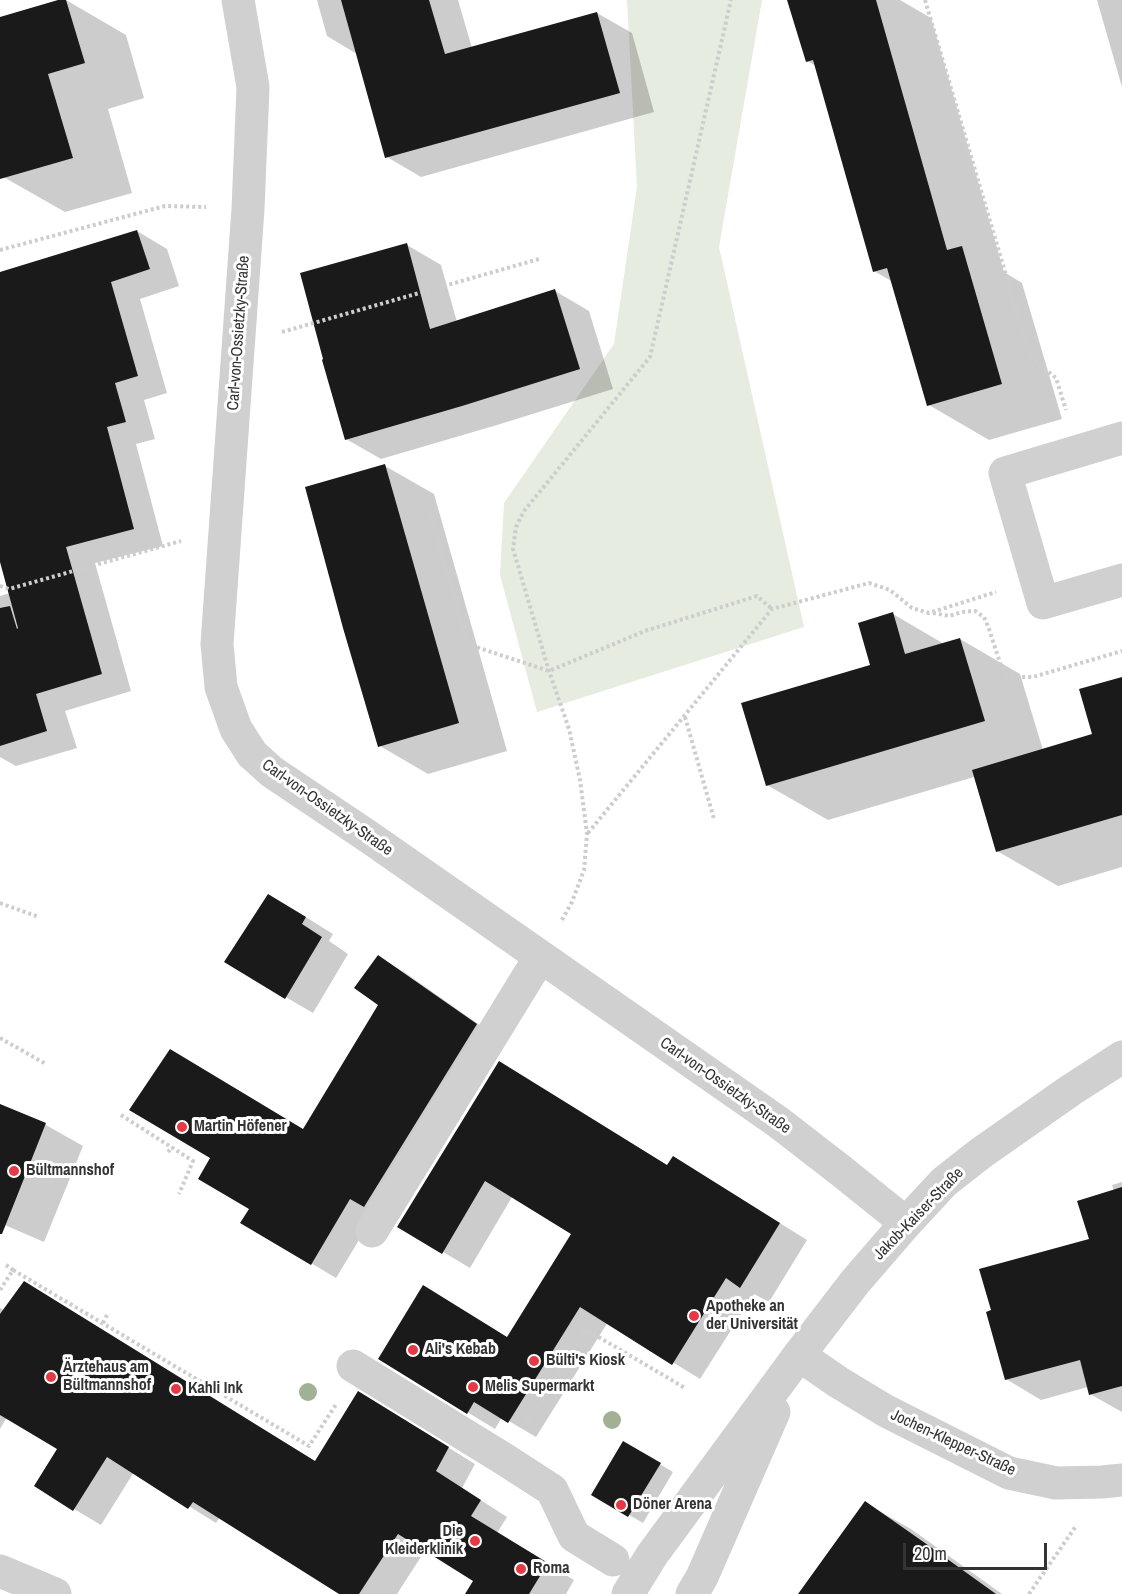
<!DOCTYPE html>
<html>
<head>
<meta charset="utf-8">
<style>
	body { margin:0 }
	#map { position:relative; width:1122px; height:1594px; overflow:hidden; background:#fff; font-family:"Archivo Narrow",sans-serif }
	canvas { display:block }
	.scale { position:absolute; left:903px; top:1543px; width:144px; height:27px; box-sizing:border-box; border:3px solid #333; border-top:0; padding-left:8px; font-size:18px; line-height:21px; white-space:nowrap; color:#333; -webkit-text-stroke:4px #fff; paint-order:stroke }
</style>
</head>
<body>
<div id="map">
<canvas width="1122" height="1594"></canvas>
<div class="scale">20 m</div>
</div>
<script>
const g = document.querySelector('canvas').getContext('2d');
g.lineJoin = 'round';
function fill(path, color) {
  g.fillStyle = color;
  g.fill(path, 'evenodd');
}
function shape(rows) {
  const path = new Path2D();
  for (const r of rows) {
    path.moveTo(r[0], r[1]);
    for (let i = 2; i < r.length; i += 2) path.lineTo(r[i], r[i + 1]);
  }
  return path;
}
function trace(path, color, width, dash) {
  g.strokeStyle = color;
  g.lineWidth = width;
  g.lineCap = dash ? 'butt' : 'round';
  g.setLineDash(dash || []);
  g.stroke(path);
}
function write(font, color, halo, rows, align = 'center') {
  g.font = font + ' "Archivo Narrow",sans-serif';
  g.lineWidth = 6;
  g.setLineDash([]);
  g.textBaseline = 'middle';
  g.strokeStyle = halo;
  g.fillStyle = color;
  for (const [text, x, y, turn = 0] of rows) {
    g.save();
    g.translate(x, y);
    g.rotate((+turn || 0) * Math.PI / 180);
    g.textAlign = isNaN(turn) ? turn : align;
    if (halo) g.strokeText(text, 0, 0);
    g.fillText(text, 0, 0);
    g.restore();
  }
}
fill(shape([
	[627,0,762,0,719,247,804,627,537,712,500,575,504,503,614,344,637,187]
]), '#e6ecdf');
fill(shape([
	[66,0,126,35,144,98,108,109,132,193,65,212,0,175,0,18],
	[317,0,458,0,472,48,597,13,632,33,654,112,421,177,387,157,357,54,327,36],
	[809,0,900,0,931,18,1004,272,1022,283,1062,419,989,440,929,405,893,282,874,271,816,66,807,61],
	[1097,0,1122,0,1122,87],
	[137,231,167,249,179,286,140,299,167,393,144,400,155,439,136,444,163,546,95,563,131,691,65,711,77,748,16,766,0,757,0,596,10,593,0,557,0,274],
	[407,245,441,265,457,322,555,291,589,311,613,389,497,425,381,459,346,439],
	[385,466,434,494,507,751,428,774,380,746],
	[893,614,944,644,960,639,1020,674,1043,750,1094,735,1122,683,1122,867,1058,886,997,851,974,777,828,820,767,785,872,666],
	[296,911,333,934,329,941,348,954,313,1013,226,962],
	[379,957,404,972,501,1040,376,1212,336,1278,242,1222,304,1131,380,1004],
	[499,1063,668,1166,701,1174,807,1240,769,1302,754,1294,700,1379,608,1322,536,1437,502,1417,495,1429,380,1359,508,1338,573,1234,512,1197,470,1268,443,1252],
	[0,1105,46,1125,83,1146,44,1242,0,1223],
	[1122,1182,1122,1412,1090,1394,1088,1387,1041,1400,1006,1379,1090,1240,1114,1191,1112,1185],
	[0,1308,316,1462,386,1409,475,1464,462,1488,507,1517,497,1533,574,1580,566,1594,467,1594,475,1580,426,1549,397,1594,342,1594,220,1517,216,1523,134,1472,101,1525,74,1509,59,1449,7,1417,0,1429],
	[624,1443,673,1472,643,1523,593,1494],
	[865,1503,911,1529,1002,1594,800,1594]
]), '#0003');
fill(shape([
	[58,0,66,0,85,63,48,74,73,158,0,179,0,17],
	[341,0,429,0,445,54,597,12,620,93,385,158],
	[787,0,876,0,947,250,962,246,1002,384,927,406,887,268,873,272,813,60,806,62],
	[137,230,150,269,111,282,138,376,115,383,126,422,107,427,134,529,66,547,102,674,36,694,47,731,0,746,0,608,10,606,17,629,18,628,0,562,0,272],
	[407,243,430,329,555,289,580,369,462,406,345,440,322,360,323,359,300,273],
	[385,464,459,723,378,747,343,628,305,487],
	[893,612,905,654,960,638,985,721,766,786,741,703,870,665,858,623],
	[1122,677,1122,815,996,852,972,770,1092,734,1079,689],
	[268,894,306,917,302,924,322,937,285,999,224,962],
	[378,955,477,1024,364,1207,350,1199,311,1265,240,1223,249,1209,198,1179,210,1158,129,1110,170,1049,303,1129,378,1005,354,988],
	[499,1061,667,1165,673,1156,780,1223,740,1288,726,1278,672,1365,580,1307,508,1423,474,1402,467,1414,378,1359,423,1285,507,1337,571,1234,485,1181,442,1254,397,1227],
	[0,1104,46,1123,2,1234,0,1234],
	[1122,1187,1122,1386,1089,1395,1080,1360,1005,1380,986,1312,991,1310,979,1269,1089,1239,1077,1201],
	[24,1281,315,1461,358,1391,449,1447,436,1471,481,1500,471,1516,548,1563,529,1594,465,1594,473,1581,398,1534,359,1594,339,1594,193,1502,188,1509,107,1457,73,1511,34,1486,57,1449,0,1415,0,1314],
	[623,1441,661,1463,628,1517,591,1495],
	[865,1501,925,1543,996,1594,798,1594]
]), '#1a1a1a');
trace(shape([
	[925,0,1030,357,1056,378,1066,410],
	[0,250,165,206,206,207],
	[282,332,539,259],
	[429,510,467,644,549,671,645,631,757,596,772,609],
	[0,586,9,589,181,541],
	[933,613,949,616,962,612,975,611,984,617,989,629,1001,666,1007,675,1013,677,1033,677,1122,651],
	[685,717,714,819],
	[588,833,772,609,869,583,890,590,912,608,929,613,996,592],
	[0,903,39,917],
	[562,920,572,902,584,870,587,834,580,780,569,729,549,671,513,549,516,527,524,511,650,357,731,0],
	[0,1038,46,1064],
	[121,1115,193,1161,179,1194],
	[168,1152,172,1147],
	[6,1265,13,1270],
	[0,1290,13,1270,309,1446,337,1403],
	[103,1323,108,1313],
	[527,1423,585,1329,685,1388],
	[1029,1594,1076,1526]
]), '#cdcdcd', 4, [3, 3]);
trace(shape([
	[238,0,253,87,252,112,248,209,217,644,221,687,236,729,252,754,272,772,366,835,778,1122,840,1170,906,1223],
	[1122,438,1005,473,1043,603,1122,580],
	[372,1231,540,957],
	[799,1355,838,1382,886,1411,1009,1473,1056,1483,1102,1482,1122,1480],
	[353,1366,504,1459,552,1490,574,1536,613,1560],
	[0,1571,55,1594],
	[628,1594,652,1555,799,1355,855,1282,906,1223,944,1182,981,1153,1071,1090,1122,1057],
	[692,1594,702,1577,774,1412]
]), '#d0d0d0', 33);
g.fillStyle = '#a2b095';
for (const [x, y] of [
	[308,1392],
	[612,1420]
]) {
  g.beginPath();
  g.arc(x, y, 9, 0, 2 * Math.PI);
  g.fill();
}
for (const [x, y, r, color] of [
	[182,1127,6,"#e63946"],
	[14,1171,6,"#e63946"],
	[694,1316,6,"#e63946"],
	[413,1350,6,"#e63946"],
	[534,1361,6,"#e63946"],
	[51,1377,6,"#e63946"],
	[473,1387,6,"#e63946"],
	[176,1389,6,"#e63946"],
	[621,1505,6,"#e63946"],
	[475,1541,6,"#e63946"],
	[521,1569,6,"#e63946"]
]) {
  const dot = new Path2D();
  dot.arc(x, y, r, 0, 2 * Math.PI);
  g.fillStyle = color;
  g.fill(dot);
  trace(dot, '#fff', 2);
}
write('16px', '#333', '#fff', [
	["Carl-von-Ossietzky-Straße",239,333,-86],
	["Carl-von-Ossietzky-Straße",327,808,35],
	["Carl-von-Ossietzky-Straße",725,1086,35],
	["Jakob-Kaiser-Straße",919,1214,-46],
	["Jochen-Klepper-Straße",953,1443,25]
]);
write('bold 16px', '#333', '#fff', [
	["Martin Höfener",194,1127],
	["Bültmannshof",26,1171],
	["Apotheke an",706,1307],
	["der Universität",706,1325],
	["Ali's Kebab",425,1350],
	["Bülti's Kiosk",546,1361],
	["Ärztehaus am",63,1368],
	["Bültmannshof",63,1386],
	["Melis Supermarkt",485,1387],
	["Kahli Ink",188,1389],
	["Döner Arena",633,1505],
	["Die",463,1532,"right"],
	["Kleiderklinik",463,1550,"right"],
	["Roma",533,1569]
], 'left');
</script>
</body>
</html>
